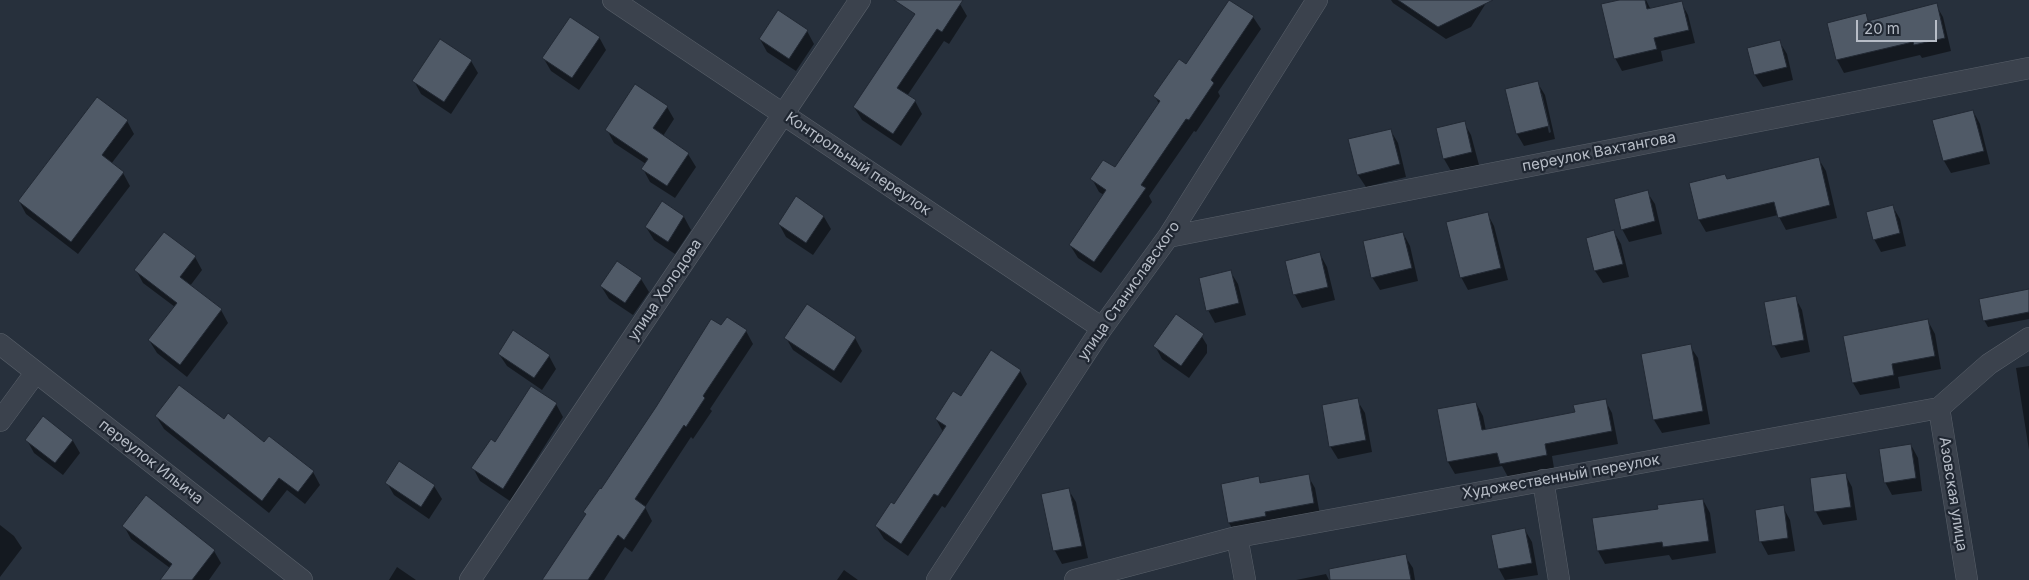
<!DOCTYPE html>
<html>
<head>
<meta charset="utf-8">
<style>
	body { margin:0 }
	#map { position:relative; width:2029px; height:580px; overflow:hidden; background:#27303c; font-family:Inter,sans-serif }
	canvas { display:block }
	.scale { position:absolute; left:1856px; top:20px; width:81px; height:22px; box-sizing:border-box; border:2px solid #b7bdc7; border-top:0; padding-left:6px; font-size:15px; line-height:18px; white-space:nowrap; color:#b7bdc7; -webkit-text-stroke:4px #202732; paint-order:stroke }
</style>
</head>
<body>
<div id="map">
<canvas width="2029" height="580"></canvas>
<div class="scale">20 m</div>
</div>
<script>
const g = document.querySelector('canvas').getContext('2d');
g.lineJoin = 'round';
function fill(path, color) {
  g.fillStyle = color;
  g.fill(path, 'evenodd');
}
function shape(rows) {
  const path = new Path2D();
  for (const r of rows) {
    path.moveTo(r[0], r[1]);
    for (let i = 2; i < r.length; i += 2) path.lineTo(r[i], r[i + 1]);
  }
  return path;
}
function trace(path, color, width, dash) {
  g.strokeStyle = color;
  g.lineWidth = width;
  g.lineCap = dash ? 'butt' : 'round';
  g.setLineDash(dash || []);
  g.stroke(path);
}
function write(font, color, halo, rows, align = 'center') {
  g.font = font + ' Inter,sans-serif';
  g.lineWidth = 4.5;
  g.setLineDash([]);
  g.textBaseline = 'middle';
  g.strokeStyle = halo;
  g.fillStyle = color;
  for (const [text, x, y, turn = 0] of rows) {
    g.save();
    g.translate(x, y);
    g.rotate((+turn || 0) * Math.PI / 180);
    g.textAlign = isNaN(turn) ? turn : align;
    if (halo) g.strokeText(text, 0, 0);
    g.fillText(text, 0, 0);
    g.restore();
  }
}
fill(shape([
	[921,0,954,0,960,4,967,16,949,44,944,41,907,96,915,101,922,114,901,146,862,120,854,107,915,16,913,12],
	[1391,0,1488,0,1471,27,1446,39,1393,3],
	[1624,0,1646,0,1651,10,1681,2,1688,15,1695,43,1661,51,1663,61,1622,71,1615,58],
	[1936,5,1943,17,1951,51,1922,58,1920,55,1844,73,1837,60,1828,24,1865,14,1869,21],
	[1253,17,1261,29,1218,92,1220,96,1196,132,1194,131,1149,196,1152,202,1101,273,1078,258,1070,245,1104,195,1099,192,1092,179,1115,169,1159,104,1155,96,1187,66],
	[807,31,814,44,796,71,767,52,760,39],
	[599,37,606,50,579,90,551,71,544,59],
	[1779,41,1787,54,1793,80,1763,87,1755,75,1749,49],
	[471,61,478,73,451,114,421,94,414,81],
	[1537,82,1545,95,1555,139,1524,146,1517,134],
	[1540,94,1542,94,1551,132,1549,133],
	[98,99,127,121,134,134,111,164,123,173,130,186,78,254,26,214,19,201],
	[667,107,674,119,663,136,688,154,696,167,675,198,650,182,643,169,646,164,614,143,607,130],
	[1973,111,1980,124,1990,164,1951,173,1944,161],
	[1464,123,1471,135,1479,165,1451,171,1444,159],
	[1391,131,1398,143,1406,177,1366,187,1358,175],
	[1818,158,1826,171,1837,218,1786,230,1778,215,1706,232,1699,220,1690,184,1727,180],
	[1647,192,1655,204,1662,234,1629,242,1622,229],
	[662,203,684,217,691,230,675,254,654,240,646,227],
	[1893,207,1900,219,1906,246,1881,252,1874,239],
	[1487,213,1494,226,1508,280,1468,290,1461,277],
	[824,217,831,229,813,255,786,237,779,224],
	[1614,232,1621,244,1629,277,1603,283,1595,271],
	[1403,233,1410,246,1418,281,1380,290,1372,277],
	[1320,254,1327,267,1335,300,1302,308,1295,295,1287,262],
	[195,257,202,270,190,286,221,310,228,323,187,377,157,353,149,340,175,307,143,283,136,270],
	[1230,271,1238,284,1246,315,1215,323,1208,310],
	[641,279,649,292,633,315,609,299,601,286],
	[2029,290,2029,319,1988,327,1984,320],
	[1795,297,1802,310,1810,352,1781,358,1774,345],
	[1928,321,1935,334,1941,369,1898,377,1900,388,1860,395,1853,383],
	[721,327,746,331,753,344,710,409,712,411,693,439,691,437,645,507,652,521,632,552,625,547,604,580,544,580,586,515,585,512],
	[1199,332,1207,345,1207,353,1189,378,1162,359,1155,346],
	[786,338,855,338,862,351,841,383,793,350],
	[1690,346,1698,358,1710,424,1662,433,1654,420,1642,355],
	[499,354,549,356,556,369,542,390,507,366],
	[2029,366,2029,450,2016,368],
	[1020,371,1027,384,945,508,942,506,908,556,884,539,876,526,894,506,943,432,936,419],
	[1357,400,1365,413,1372,452,1338,459,1330,446],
	[1605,400,1612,413,1618,444,1552,456,1554,468,1508,477,1502,466,1455,474,1448,462,1476,403,1483,416,1486,431,1576,413],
	[556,404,563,417,510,501,480,481,473,468],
	[156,416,224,420,313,472,320,485,305,504,287,490,269,513,164,429],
	[43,418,73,441,80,453,63,475,34,453,27,440],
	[1911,445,1918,458,1922,491,1892,495,1885,482],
	[1845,474,1852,487,1857,520,1823,525,1816,512,1811,479],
	[1308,476,1315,488,1320,515,1237,536,1229,523,1222,485,1258,478,1262,484],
	[387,483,434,486,442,499,429,519,394,495],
	[1068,489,1076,502,1088,558,1062,564,1055,551,1042,495],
	[1703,500,1710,513,1716,553,1672,560,1669,555,1605,564,1598,551,1593,519,1659,510],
	[1783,507,1790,520,1795,551,1768,555,1761,542,1756,511],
	[0,525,14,536,22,548,0,577],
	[124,526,214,551,221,563,209,580,161,580,170,568,131,539],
	[1525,530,1532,542,1538,575,1505,580,1499,569],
	[1405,556,1413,568,1415,580,1371,580],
	[397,567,416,580,389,580],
	[844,570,858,580,837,580],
	[1326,574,1329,580,1296,580]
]), '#0007');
const building = shape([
	[894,0,963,0,942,32,937,29,897,88,916,100,893,134,853,107,915,14,894,0],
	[1229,0,1254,16,1211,80,1214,83,1189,120,1186,119,1141,185,1146,188,1094,262,1069,245,1106,190,1090,179,1103,160,1115,167,1160,101,1153,96,1179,59,1186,64,1229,0],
	[1398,0,1493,0,1438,27,1398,0],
	[1619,0,1645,0,1647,9,1682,1,1689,30,1654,38,1657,49,1614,59,1601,4,1619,0],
	[1937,3,1945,38,1914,45,1913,42,1836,60,1827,23,1866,13,1868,21,1937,3],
	[778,10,808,30,789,59,759,39,778,10],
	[570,17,600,37,572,78,542,58,570,17],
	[440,39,472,60,444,102,412,81,440,39],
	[1780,40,1787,67,1754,75,1747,48,1780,40],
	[1538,81,1549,126,1516,134,1505,89,1538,81],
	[635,84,668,106,653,128,689,153,667,186,641,169,648,159,605,130,635,84],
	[97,97,128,120,102,155,124,172,71,242,18,201,97,97],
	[1973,110,1984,151,1943,161,1932,120,1973,110],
	[1465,121,1472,152,1443,159,1436,128,1465,121],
	[1391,129,1400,164,1357,175,1348,139,1391,129],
	[1819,157,1830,205,1778,218,1774,202,1698,220,1689,183,1725,174,1727,179,1819,157],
	[1648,190,1655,221,1621,230,1614,199,1648,190],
	[796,196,824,216,806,243,778,224,796,196],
	[662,201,684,216,668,242,645,227,662,201],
	[1893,205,1900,233,1873,240,1866,212,1893,205],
	[1488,212,1501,268,1460,278,1446,222,1488,212],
	[1614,230,1623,264,1594,271,1586,238,1614,230],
	[164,232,196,256,180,277,222,309,180,365,148,340,177,303,134,270,164,232],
	[1403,232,1412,268,1371,278,1363,241,1403,232],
	[1320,252,1328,287,1293,295,1285,261,1320,252],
	[617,261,642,278,625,303,600,286,617,261],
	[1231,270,1239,303,1206,311,1199,278,1231,270],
	[2029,289,2029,312,1983,321,1979,299,2029,289],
	[1796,296,1804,340,1772,346,1764,302,1796,296],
	[807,304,856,337,834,371,784,338,807,304],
	[1176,314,1204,334,1181,366,1153,346,1176,314],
	[727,317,747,330,703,396,705,398,686,427,684,425,635,499,646,507,624,540,618,535,588,580,542,580,586,514,583,512,600,488,601,489,656,407,711,319,721,325,727,317],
	[1928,319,1935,356,1892,364,1894,375,1852,383,1843,336,1928,319],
	[513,330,550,355,534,378,498,354,513,330],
	[1691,344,1703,411,1653,420,1641,354,1691,344],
	[991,350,1021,370,938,496,934,494,901,544,875,526,891,502,894,504,946,426,935,419,953,391,961,396,991,350],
	[179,385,224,419,228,413,264,442,269,436,314,471,298,492,279,478,262,501,155,416,179,385],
	[531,386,557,403,503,489,471,468,491,439,495,442,531,386],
	[1358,398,1366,440,1329,447,1322,405,1358,398],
	[1606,399,1612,431,1545,444,1547,455,1500,464,1497,453,1447,462,1437,409,1476,402,1482,430,1575,412,1573,405,1606,399],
	[43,416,73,440,55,463,25,440,43,416],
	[1911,444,1916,478,1884,483,1879,449,1911,444],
	[399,461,435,485,421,507,385,483,399,461],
	[1846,473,1851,507,1814,512,1810,478,1846,473],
	[1309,474,1314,503,1265,512,1266,516,1228,523,1221,484,1259,476,1260,483,1309,474],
	[1069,488,1082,546,1053,551,1041,494,1069,488],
	[146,495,215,550,192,580,160,580,172,564,122,526,146,495],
	[1703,499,1709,541,1663,547,1662,542,1597,551,1592,518,1658,509,1657,505,1703,499],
	[1784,505,1788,538,1759,542,1755,510,1784,505],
	[1525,528,1532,563,1498,569,1491,535,1525,528],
	[1406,554,1411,580,1330,580,1329,569,1406,554]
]);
fill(building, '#505a67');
trace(building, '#222934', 1);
const street = shape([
	[613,0,1102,328],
	[1168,237,2029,68],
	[0,344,302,580],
	[1939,408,1967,580],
	[0,421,36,372],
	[1543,480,1559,580],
	[1237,537,1245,580],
	[470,580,860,0],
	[937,580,1102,328,1168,237,1317,0],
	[1075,580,1237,537,1939,408,1989,364,2029,338]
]);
trace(street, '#59606a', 22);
trace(street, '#3b424d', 21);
write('15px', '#b7bdc7', '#202732', [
	["переулок Вахтангова",1599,152,-11],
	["Контрольный переулок",858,164,34],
	["улица Холодова",665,290,-56],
	["улица Станиславского",1129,291,-55],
	["переулок Ильича",151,462,38],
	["Художественный переулок",1561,477,-10],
	["Азовская улица",1953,494,81]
]);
</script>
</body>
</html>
